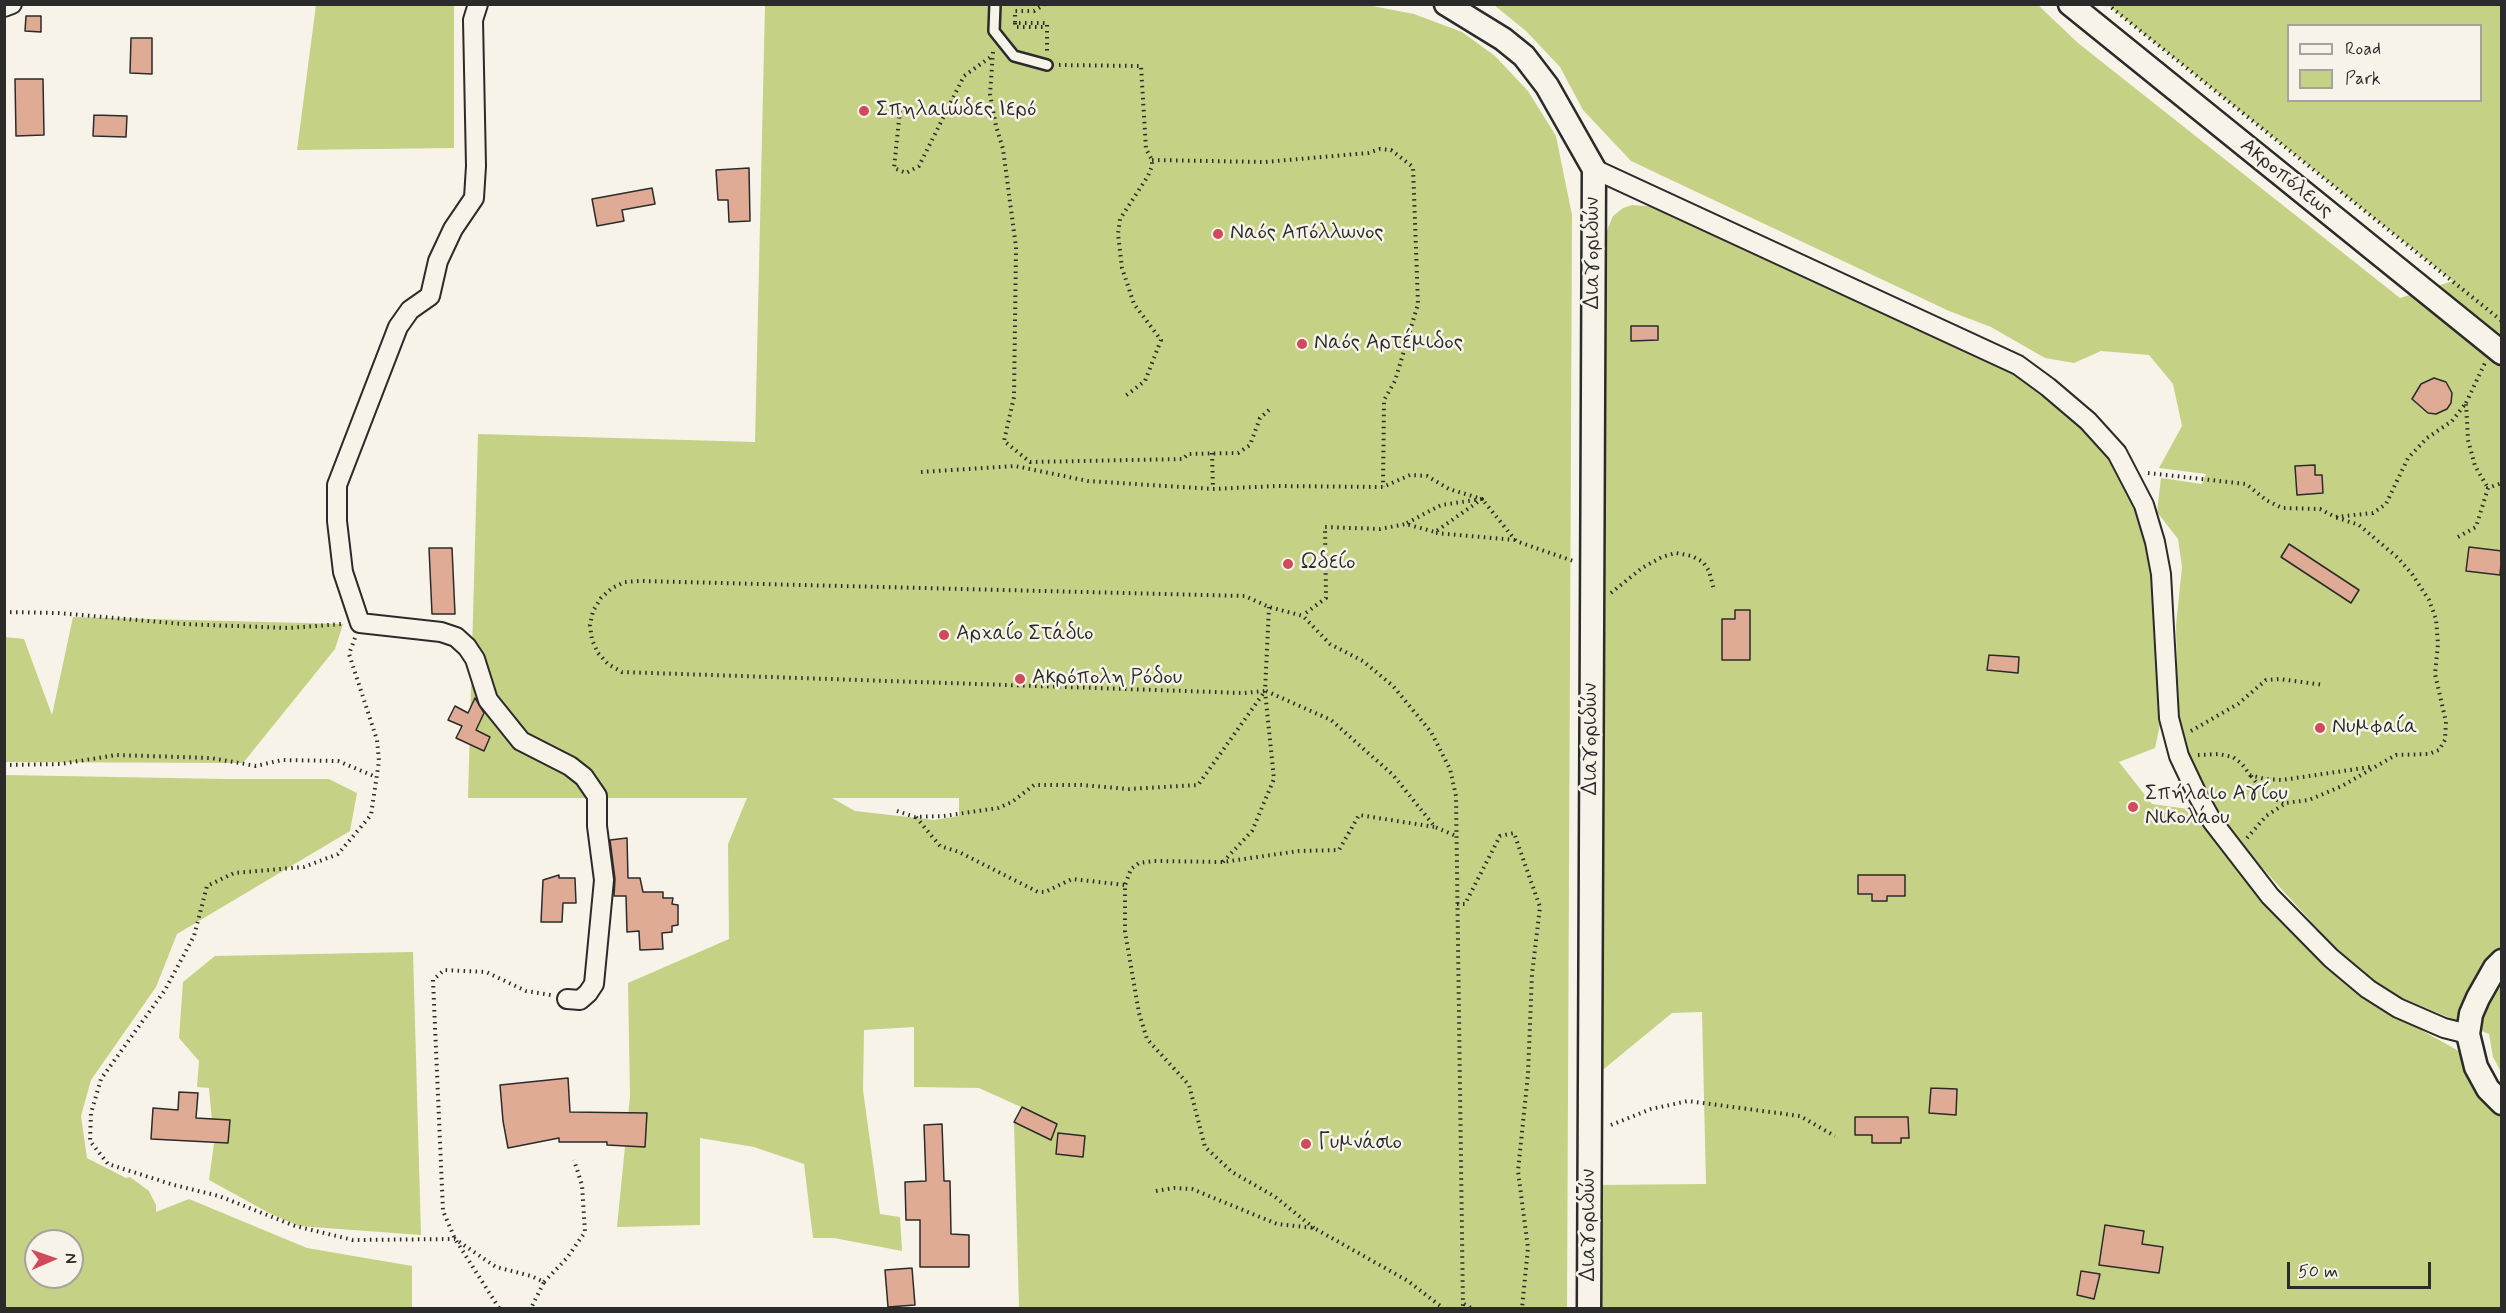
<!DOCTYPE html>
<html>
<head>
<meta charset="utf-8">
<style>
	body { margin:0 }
	#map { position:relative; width:2506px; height:1313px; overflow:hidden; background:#f7f3e8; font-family:Mynerve,sans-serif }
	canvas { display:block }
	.frame { position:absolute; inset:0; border:6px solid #2b2b2b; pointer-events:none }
	.legend { position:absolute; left:2287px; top:24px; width:195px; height:78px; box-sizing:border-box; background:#f7f3e8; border:2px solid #a5a39c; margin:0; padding:8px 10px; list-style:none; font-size:18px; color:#2b2b2b }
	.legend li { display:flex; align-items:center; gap:12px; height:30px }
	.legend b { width:30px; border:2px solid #a5a39c }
	.north { position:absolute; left:24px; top:1229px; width:60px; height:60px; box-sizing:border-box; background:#f7f3e8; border:2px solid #a5a39c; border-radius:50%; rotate:88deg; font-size:16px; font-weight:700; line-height:24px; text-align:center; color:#2b2b2b }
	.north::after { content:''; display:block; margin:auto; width:21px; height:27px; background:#d1495b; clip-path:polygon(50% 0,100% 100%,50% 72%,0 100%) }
	.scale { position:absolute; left:2287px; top:1262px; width:144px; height:27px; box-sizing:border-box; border:3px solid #2b2b2b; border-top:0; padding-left:8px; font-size:18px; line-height:21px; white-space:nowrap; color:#2b2b2b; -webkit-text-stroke:4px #f7f3e8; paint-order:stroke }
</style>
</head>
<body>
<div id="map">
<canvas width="2506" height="1313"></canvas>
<div class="frame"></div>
<ul class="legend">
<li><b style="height:8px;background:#f7f3e8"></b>Road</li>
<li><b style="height:16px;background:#c5d185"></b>Park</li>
</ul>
<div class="north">N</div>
<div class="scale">50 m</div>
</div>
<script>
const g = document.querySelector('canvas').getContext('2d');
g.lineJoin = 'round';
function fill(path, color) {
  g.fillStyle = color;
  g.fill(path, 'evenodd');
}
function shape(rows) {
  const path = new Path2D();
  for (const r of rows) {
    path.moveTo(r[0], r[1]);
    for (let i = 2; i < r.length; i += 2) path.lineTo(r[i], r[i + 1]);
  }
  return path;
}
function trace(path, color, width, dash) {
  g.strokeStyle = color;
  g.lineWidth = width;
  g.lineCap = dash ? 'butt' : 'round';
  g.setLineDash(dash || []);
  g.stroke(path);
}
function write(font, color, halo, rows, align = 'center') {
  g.font = font + ' Mynerve,sans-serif';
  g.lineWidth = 5;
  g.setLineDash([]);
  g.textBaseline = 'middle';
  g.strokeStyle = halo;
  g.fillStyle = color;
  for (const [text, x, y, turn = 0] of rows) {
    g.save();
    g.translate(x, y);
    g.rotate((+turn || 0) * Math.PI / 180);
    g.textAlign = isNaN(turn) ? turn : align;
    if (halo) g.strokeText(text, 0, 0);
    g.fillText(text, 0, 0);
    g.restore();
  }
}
fill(shape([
	[316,5,454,5,454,148,297,150],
	[765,5,1367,5,1414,14,1462,32,1495,56,1528,91,1556,136,1572,215,1567,1308,1019,1308,1014,1122,1021,1107,979,1088,914,1087,914,1027,864,1030,863,1090,880,1214,900,1217,902,1251,834,1238,813,1238,804,1164,754,1147,700,1138,700,1225,617,1227,630,1096,628,983,729,939,728,844,747,798,468,798,478,434,755,442],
	[832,798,959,798,959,816,934,820,855,811],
	[1494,5,2038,5,2078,43,2400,298,2453,281,2108,5,2501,5,2501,1072,2493,1057,2489,1034,2385,991,2337,950,2224,826,2190,761,2178,721,2176,625,2182,567,2178,539,2157,512,2161,478,2202,484,2206,474,2159,468,2182,426,2173,384,2149,355,2101,351,2074,363,2045,358,1991,327,1949,311,1631,161,1583,110,1560,67,1526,31],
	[2288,26,2480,26,2480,100,2288,100],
	[1632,205,1660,207,2026,372,2077,414,2138,496,2160,603,2158,693,2162,715,2155,748,2119,762,2152,804,2195,810,2391,1013,2464,1054,2494,1110,2501,1116,2501,1308,1602,1308,1599,1185,1706,1184,1702,1012,1672,1013,1599,1073,1602,242,1613,216,1623,208],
	[73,617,343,624,335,649,243,763,5,762,5,637,24,639,52,715],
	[5,775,227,779,329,779,357,793,350,831,177,934,156,987,91,1080,81,1116,87,1158,126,1178,130,1177,149,1191,156,1205,156,1212,189,1199,307,1248,412,1266,412,1308,5,1308],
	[36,1241,72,1241,72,1277,36,1277],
	[413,952,421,1235,299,1226,271,1214,209,1180,214,1143,209,1088,197,1087,199,1061,179,1038,183,982,215,956]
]), '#c5d185');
const building = shape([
	[26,16,41,16,41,32,25,31,26,16],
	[131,38,152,38,152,74,130,73,131,38],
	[15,79,43,79,44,135,16,136,15,79],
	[94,115,127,116,126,137,93,136,94,115],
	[749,168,750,221,729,222,728,200,718,200,716,170,749,168],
	[652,188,655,204,622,210,624,221,597,226,592,199,652,188],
	[1631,326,1658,326,1658,340,1631,341,1631,326],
	[2434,378,2446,382,2452,393,2451,403,2447,409,2436,414,2428,413,2412,399,2421,384,2434,378],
	[2315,465,2315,475,2322,475,2323,493,2297,495,2295,466,2315,465],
	[2289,544,2359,590,2351,603,2281,557,2289,544],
	[2469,547,2502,551,2500,575,2466,571,2469,547],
	[429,548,452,548,455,614,432,614,429,548],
	[1735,610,1750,610,1750,660,1722,660,1722,619,1735,619,1735,610],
	[1989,655,2019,657,2018,673,1987,670,1989,655],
	[475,698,484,713,476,730,490,737,484,751,456,738,462,726,448,720,455,706,468,713,475,698],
	[627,838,628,878,640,878,643,892,663,892,663,898,673,898,672,904,678,905,678,925,672,926,672,932,662,933,663,949,640,950,639,931,627,932,626,896,614,896,615,879,610,840,627,838],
	[559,875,559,878,575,878,576,903,563,903,562,922,541,922,543,880,559,875],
	[1858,875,1905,875,1905,896,1887,896,1887,901,1872,901,1872,894,1858,894,1858,875],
	[568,1078,570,1112,647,1113,645,1147,607,1145,607,1142,559,1142,559,1138,508,1148,503,1121,500,1085,568,1078],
	[1931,1088,1957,1089,1956,1115,1929,1113,1931,1088],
	[179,1092,198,1093,196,1118,230,1120,228,1143,151,1139,153,1108,178,1110,179,1092],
	[1022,1107,1057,1124,1051,1140,1014,1122,1022,1107],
	[1855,1117,1908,1117,1909,1138,1901,1138,1901,1143,1872,1143,1872,1135,1855,1135,1855,1117],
	[942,1124,944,1181,950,1181,951,1234,969,1235,969,1267,920,1267,920,1220,906,1220,905,1182,926,1181,924,1125,942,1124],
	[1058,1133,1085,1136,1083,1157,1056,1154,1058,1133],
	[2105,1225,2144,1231,2142,1244,2163,1247,2159,1273,2099,1265,2105,1225],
	[912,1268,915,1305,888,1307,885,1270,912,1268],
	[2081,1271,2100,1274,2094,1299,2077,1295,2081,1271]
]);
fill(building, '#e0ab94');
trace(building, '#2b2b2b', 1.5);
const service = shape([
	[995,4,994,31,1014,56,1047,65]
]);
const minor = shape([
	[478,4,473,20,476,166,474,198,453,229,438,261,430,296,410,310,398,327,337,485,337,521,343,572,360,623,441,632,456,637,467,647,475,659,488,700,521,741,570,766,584,777,597,796,597,826,604,880,594,984,588,993,580,1000,567,999],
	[4,7,12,4],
	[1594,169,2018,365,2048,387,2088,421,2117,453,2144,505,2155,542,2161,574,2169,718,2179,756,2197,794,2212,821,2270,896,2331,958,2368,989,2398,1008,2444,1028,2468,1034]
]);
const tertiary = shape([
	[1446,4,1503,39,1524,56,1547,86,1594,169,1589,1308],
	[2070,4,2502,353],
	[2502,961,2495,968,2478,998,2471,1014,2468,1034,2476,1067,2488,1089,2502,1103]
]);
trace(service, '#2b2b2b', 14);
trace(minor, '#2b2b2b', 22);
trace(tertiary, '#2b2b2b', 27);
trace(shape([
	[1045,4,1034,11,1015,11,1015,23,1047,23,1047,53],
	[2107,4,2502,321],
	[1015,23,1015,27,1047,27],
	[993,52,990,94,996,126,1003,149,1016,247,1014,397,1004,441,1030,462,1183,459,1188,454,1238,453,1250,445,1260,418,1270,409],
	[1059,65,1141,66,1146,149,1152,160,1152,166,1148,176,1120,219,1118,234,1122,268,1134,304,1161,340,1145,381,1124,397],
	[905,110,900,110,894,168,906,173,919,166,964,76,992,56],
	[1152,160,1265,162,1368,153,1380,149,1391,150,1413,167,1418,304,1395,381,1384,400,1383,487],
	[2466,403,2485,363],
	[1212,453,1213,489],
	[921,472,1015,466,1088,481,1213,489,1276,486,1383,487,1410,475,1427,476,1449,489,1482,499,1435,532,1406,524,1380,529,1325,527,1326,598,1303,615],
	[2148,473,2246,484,2266,500,2282,508,2320,509,2335,517,2373,513,2386,504,2408,458,2427,438,2452,421,2466,403,2468,440,2475,466,2488,488],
	[1407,523,1441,505,1482,499,1516,541,1573,561],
	[1436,533,1515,540],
	[2458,537,2476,527,2488,488,2502,483],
	[1611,593,1642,568,1662,557,1676,553,1692,556,1703,562,1709,571,1714,590],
	[4,612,58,613,183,624,289,628,342,624],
	[355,638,349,654,377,740,379,761,371,815,338,854,304,867,234,873,207,886,194,936,165,990,101,1079,91,1113,90,1141,108,1164,174,1185,219,1196,295,1226,353,1240,455,1239,496,1267,531,1276,544,1282,531,1308],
	[1266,691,1331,720,1393,775,1435,827,1456,836],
	[2191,731,2238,704,2266,680,2279,679,2324,685],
	[2198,755,2219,754,2233,757,2242,764,2250,775,2265,779,2282,780,2370,767],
	[4,765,61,764,116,755,211,758,256,766,282,760,338,761,376,777],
	[2251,776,2268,797,2286,803],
	[897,811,915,817,944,816,998,808,1012,802,1034,785,1081,785,1129,789,1198,785,1265,691,1244,693,622,672,608,664,598,653,592,640,590,625,593,611,601,598,612,588,625,582,640,581,1245,596,1269,607,1303,616,1330,644,1363,661,1393,686,1431,732,1450,769,1456,796,1463,1308],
	[916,817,940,846,959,852,1038,892,1045,892,1072,879,1125,885],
	[2247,838,2266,816,2286,803,2309,800,2342,786,2396,755,2429,754,2439,750,2445,740,2446,722,2435,674,2438,644,2436,619,2429,600,2412,574,2398,558,2359,525,2335,517],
	[1223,862,1252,831,1274,779,1265,691,1269,607],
	[1457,904,1465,904,1500,836,1514,833,1540,907,1532,974,1528,1074,1518,1171,1528,1248,1522,1308],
	[1611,1125,1651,1109,1688,1101,1800,1116,1835,1136],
	[1156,1191,1174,1188,1192,1189,1277,1224,1314,1228,1408,1281,1443,1308],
	[1314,1228,1274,1196,1232,1172,1205,1147,1189,1085,1147,1039,1139,1013,1125,932,1125,885,1131,869,1139,863,1154,861,1223,862,1299,851,1339,850,1359,815,1435,827],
	[544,1282,567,1258,585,1232,582,1185,574,1160],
	[1464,1304,1471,1308],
	[499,1308,455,1239,443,1211,433,980,444,970,486,972,526,991,551,995]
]), '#2b2b2b', 4, [1.5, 4.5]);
trace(service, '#f7f3e8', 9);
trace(minor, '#f7f3e8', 18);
trace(tertiary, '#f7f3e8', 22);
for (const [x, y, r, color] of [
	[864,111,6,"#d1495b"],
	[1218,234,6,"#d1495b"],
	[1302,344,6,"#d1495b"],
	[1288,564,6,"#d1495b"],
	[944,635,6,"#d1495b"],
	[1020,679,6,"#d1495b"],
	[2320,728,6,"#d1495b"],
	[2133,807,6,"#d1495b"],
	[1306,1144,6,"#d1495b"]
]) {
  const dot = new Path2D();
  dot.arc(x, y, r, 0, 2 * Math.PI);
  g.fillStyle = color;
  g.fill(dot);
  trace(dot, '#f7f3e8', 2);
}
write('21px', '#2b2b2b', '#f7f3e8', [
	["Σπηλαιώδες Ιερό",876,111],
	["Ναός Απόλλωνος",1230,234],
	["Ναός Αρτέμιδος",1314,344],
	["Ωδείο",1300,564],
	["Αρχαίο Στάδιο",956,635],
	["Ακρόπολη Ρόδου",1032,679],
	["Νυμφαία",2332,728],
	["Σπήλαιο Αγίου",2145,795],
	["Νικολάου",2145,819],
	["Γυμνάσιο",1318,1144]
], 'left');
write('21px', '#2b2b2b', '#f7f3e8', [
	["Ακροπόλεως",2286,179,39],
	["Διαγοριδών",1594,253,-90],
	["Διαγοριδών",1592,739,-90],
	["Διαγοριδών",1590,1225,-90]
]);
</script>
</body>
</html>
